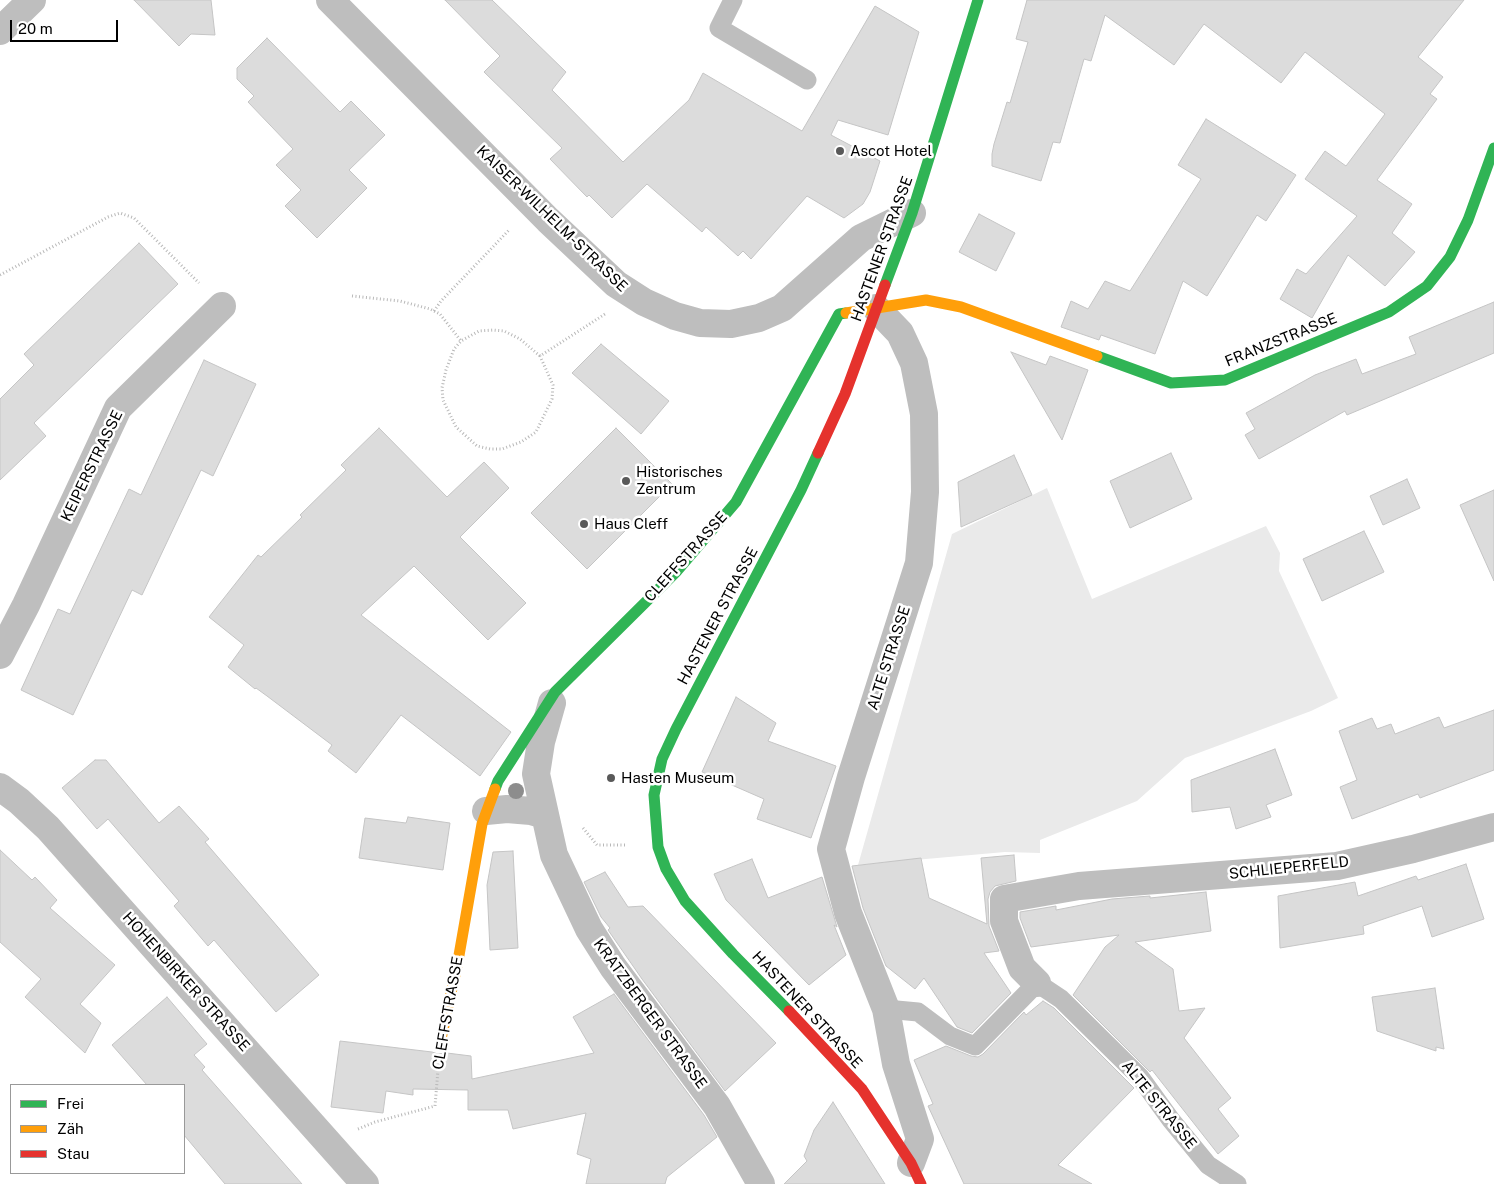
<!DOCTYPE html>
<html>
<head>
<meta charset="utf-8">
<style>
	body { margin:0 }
	#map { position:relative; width:1494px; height:1184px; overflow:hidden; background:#fff; font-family:"Public Sans",sans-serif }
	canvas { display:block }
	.legend { position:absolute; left:10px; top:1084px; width:175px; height:90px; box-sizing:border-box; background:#fff; border:1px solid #999; margin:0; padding:6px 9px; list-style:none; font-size:15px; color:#000 }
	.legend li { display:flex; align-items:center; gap:10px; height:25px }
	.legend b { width:25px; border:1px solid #999 }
	.scale { position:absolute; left:10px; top:20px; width:108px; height:22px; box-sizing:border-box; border:2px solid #000; border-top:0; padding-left:6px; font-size:15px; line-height:18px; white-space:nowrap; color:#000; -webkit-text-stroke:4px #fff; paint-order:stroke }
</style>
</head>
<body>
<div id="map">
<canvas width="1494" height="1184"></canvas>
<ul class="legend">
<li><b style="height:6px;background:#30b455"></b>Frei</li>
<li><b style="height:6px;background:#ff9f0a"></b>Zäh</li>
<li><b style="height:6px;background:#e5322d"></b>Stau</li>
</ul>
<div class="scale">20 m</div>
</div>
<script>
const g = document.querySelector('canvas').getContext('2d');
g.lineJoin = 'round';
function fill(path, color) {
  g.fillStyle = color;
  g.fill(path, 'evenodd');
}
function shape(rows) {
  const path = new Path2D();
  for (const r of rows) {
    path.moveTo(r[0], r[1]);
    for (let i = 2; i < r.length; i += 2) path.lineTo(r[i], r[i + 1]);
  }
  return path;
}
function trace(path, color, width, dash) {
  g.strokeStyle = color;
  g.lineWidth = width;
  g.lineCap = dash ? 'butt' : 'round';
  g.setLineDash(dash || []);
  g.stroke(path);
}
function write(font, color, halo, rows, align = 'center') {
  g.font = font + ' "Public Sans",sans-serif';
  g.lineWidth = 5;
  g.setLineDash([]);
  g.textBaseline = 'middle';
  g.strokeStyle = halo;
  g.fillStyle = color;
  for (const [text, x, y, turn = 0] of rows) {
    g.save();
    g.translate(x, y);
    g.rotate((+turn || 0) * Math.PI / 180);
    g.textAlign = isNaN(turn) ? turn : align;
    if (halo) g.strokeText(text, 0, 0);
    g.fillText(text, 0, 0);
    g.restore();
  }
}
fill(shape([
	[1047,488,1092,599,1266,526,1280,553,1279,571,1338,698,1311,711,1185,758,1137,801,1040,840,1040,853,1005,852,858,865,952,534]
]), '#eaeaea');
const building = shape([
	[134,0,211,0,215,35,191,34,179,46,134,0],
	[445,0,492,0,566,72,552,90,623,162,689,100,703,73,802,131,875,6,919,32,888,135,838,120,831,135,880,161,870,192,863,204,844,218,807,196,751,259,743,251,738,256,706,227,702,232,647,184,612,218,589,195,587,197,550,159,562,148,484,72,500,56,445,0],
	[1027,0,1464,0,1418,57,1443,77,1430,94,1437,99,1377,180,1412,204,1392,233,1415,252,1385,286,1348,255,1312,318,1280,299,1297,269,1306,274,1357,216,1305,179,1325,151,1346,166,1385,114,1305,52,1281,83,1204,24,1174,65,1105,15,1091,61,1084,59,1060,143,1053,142,1041,181,992,166,992,154,994,144,1007,102,1010,103,1028,42,1016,39,1027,0],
	[267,38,340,112,351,101,385,135,349,170,367,188,317,238,285,206,301,190,276,165,293,149,248,102,254,96,237,79,237,68,267,38],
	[1206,119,1296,175,1266,221,1257,215,1207,296,1183,281,1155,354,1101,335,1099,340,1061,327,1071,301,1088,309,1105,281,1130,291,1201,179,1178,165,1206,119],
	[979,214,1015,233,996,271,959,252,979,214],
	[139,243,178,284,34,423,46,436,0,480,0,399,34,365,24,354,139,243],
	[1494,302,1494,353,1347,415,1345,411,1259,459,1245,435,1255,429,1246,413,1315,375,1356,359,1362,374,1416,354,1409,337,1494,302],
	[601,344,669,401,641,434,572,373,601,344],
	[1011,352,1046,365,1050,356,1088,370,1062,440,1011,352],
	[204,360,256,384,213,476,201,470,142,595,132,590,73,715,21,690,58,609,70,614,129,489,141,495,204,360],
	[379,428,447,497,484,462,509,488,460,537,526,603,488,640,414,566,361,615,511,732,480,776,401,715,356,773,328,751,332,745,267,696,256,688,255,689,228,667,244,645,209,617,258,555,261,557,302,517,300,515,346,470,341,465,379,428],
	[616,428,672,484,587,569,531,513,616,428],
	[1171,453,1192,499,1130,528,1110,481,1171,453],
	[1014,455,1032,495,961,527,958,482,1014,455],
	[1407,479,1420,508,1383,525,1370,496,1407,479],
	[1494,490,1494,581,1460,505,1494,490],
	[1364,531,1384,572,1322,601,1303,559,1364,531],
	[736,697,776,723,768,741,836,766,811,838,757,819,764,799,702,772,736,697],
	[1494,710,1494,770,1420,798,1418,794,1352,819,1340,787,1357,780,1339,731,1372,718,1377,729,1391,724,1395,734,1439,717,1444,728,1494,710],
	[1275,749,1292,795,1266,805,1271,817,1236,829,1230,807,1192,812,1191,780,1275,749],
	[95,760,106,760,159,823,179,806,209,839,205,842,319,975,276,1012,214,940,208,946,174,906,179,901,108,819,97,829,62,788,95,760],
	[408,817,450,823,443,870,359,858,365,818,406,823,408,817],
	[0,850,32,880,35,877,57,900,50,908,115,965,80,1004,101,1023,85,1053,25,997,41,979,0,942,0,850],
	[513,851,518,948,490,950,487,885,493,852,513,851],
	[1014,855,1016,881,995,886,990,892,988,899,989,926,999,951,984,953,1011,993,972,1033,957,1027,924,978,915,989,886,966,863,908,852,866,921,858,929,898,987,924,981,858,1014,855],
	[752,859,768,898,822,877,837,927,834,925,846,955,809,985,726,900,714,874,752,859],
	[1466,864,1484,919,1432,937,1422,906,1363,926,1364,934,1280,948,1278,896,1355,882,1358,896,1416,876,1418,880,1466,864],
	[605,872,628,907,643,906,776,1043,725,1091,642,979,608,930,610,928,601,917,584,882,605,872],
	[1206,892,1211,931,1135,942,1173,969,1179,1011,1205,1008,1184,1038,1231,1098,1218,1109,1239,1136,1218,1154,1152,1070,1150,1072,1073,995,1105,947,1119,935,1031,947,1020,918,1020,912,1056,906,1056,910,1112,899,1150,896,1150,898,1206,892],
	[1435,988,1444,1049,1436,1047,1436,1051,1377,1031,1372,997,1435,988],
	[614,994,704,1115,717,1137,667,1177,665,1184,586,1184,591,1159,577,1154,586,1113,513,1129,508,1110,468,1110,468,1090,413,1089,413,1095,386,1091,383,1113,331,1107,340,1041,432,1052,438,1054,447,1053,471,1056,472,1079,594,1053,573,1017,614,994],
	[167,997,207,1044,194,1055,205,1067,202,1070,302,1184,225,1184,184,1135,184,1085,147,1085,112,1045,167,997],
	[1043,1001,1054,1008,1134,1088,1058,1165,1092,1184,964,1184,928,1106,933,1104,914,1060,946,1046,971,1056,978,1057,983,1054,1024,1012,1026,1015,1043,1001],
	[833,1102,885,1184,784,1184,807,1161,804,1156,814,1130,833,1102]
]);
fill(building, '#dcdcdc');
trace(building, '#c5c5c5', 1);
trace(shape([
	[0,275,108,217,120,213,134,218,199,283],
	[352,296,400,301,430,309,440,314,461,341],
	[434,311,441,301,510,229],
	[540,356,520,339,504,331,493,330,479,331,461,341,454,349,446,370,442,388,443,400,456,427,477,446,490,449,502,449,521,442,536,432,552,399,553,385,540,356,605,314],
	[583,828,597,845,626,845],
	[358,1129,375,1122,435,1106,438,1070]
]), '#b8b8b8', 3, [1, 2.5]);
trace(shape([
	[733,0,719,28,807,80],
	[886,1009,918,1012,950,1036,975,1046,1037,983,1061,999,1140,1077,1171,1120,1208,1165,1237,1184]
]), '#bebebe', 19);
trace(shape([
	[330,0,548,220,616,284,644,302,675,316,700,323,731,324,759,318,782,308,861,238,912,213],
	[0,31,32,0],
	[876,308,900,333,914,363,924,414,925,492,919,563,851,777,831,849,848,913,886,1009,896,1064,920,1139,911,1163],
	[0,655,26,605,118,408,222,306],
	[552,703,541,742,536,774,554,855,589,929,613,967,717,1106,761,1184],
	[0,787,19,801,48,828,365,1184],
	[486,811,507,809,531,811,545,815],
	[1037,983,1022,968,1004,921,1004,899,1079,886,1337,866,1413,849,1494,827]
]), '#bebebe', 28);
trace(shape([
	[885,285,912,213,978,0],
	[1097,356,1171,383,1225,380,1389,312,1427,286,1450,257,1468,220,1494,148],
	[495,789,498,781,555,692,677,571,736,502,839,314,846,313],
	[789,1011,733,954,685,901,666,869,658,847,654,795,662,759,676,729,801,490,818,453]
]), '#30b455', 11);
trace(shape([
	[846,313,926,300,961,307,1097,356],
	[441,1039,458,961,482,824,495,789]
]), '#ff9f0a', 11);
trace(shape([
	[818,453,845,394,885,285],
	[789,1011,862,1089,911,1163,921,1184]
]), '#e5322d', 11);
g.fillStyle = '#8d8d8d';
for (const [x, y] of [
	[516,791]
]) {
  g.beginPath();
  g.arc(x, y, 8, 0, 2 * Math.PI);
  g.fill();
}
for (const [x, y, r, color] of [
	[840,151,5,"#595959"],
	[626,481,5,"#595959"],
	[584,524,5,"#595959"],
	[611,778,5,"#595959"]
]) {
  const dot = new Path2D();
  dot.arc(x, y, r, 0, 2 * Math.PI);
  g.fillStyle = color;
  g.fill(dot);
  trace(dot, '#fff', 2);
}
write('15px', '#000', '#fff', [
	["Ascot Hotel",850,151],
	["Historisches",636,472],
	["Zentrum",636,489],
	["Haus Cleff",594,524],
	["Hasten Museum",621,778]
], 'left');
write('15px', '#000', '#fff', [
	["KAISER-WILHELM-STRASSE",552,219,44],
	["HASTENER STRASSE",882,249,-70],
	["FRANZSTRASSE",1281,340,-22],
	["KEIPERSTRASSE",92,466,-64],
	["CLEFFSTRASSE",686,557,-48],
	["HASTENER STRASSE",718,616,-62],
	["ALTE STRASSE",889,658,-72],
	["SCHLIEPERFELD",1289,868,-6],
	["HOHENBIRKER STRASSE",186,982,48],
	["HASTENER STRASSE",807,1010,47],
	["CLEFFSTRASSE",448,1013,-80],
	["KRATZBERGER STRASSE",650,1014,54],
	["ALTE STRASSE",1159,1105,51]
]);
</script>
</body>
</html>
